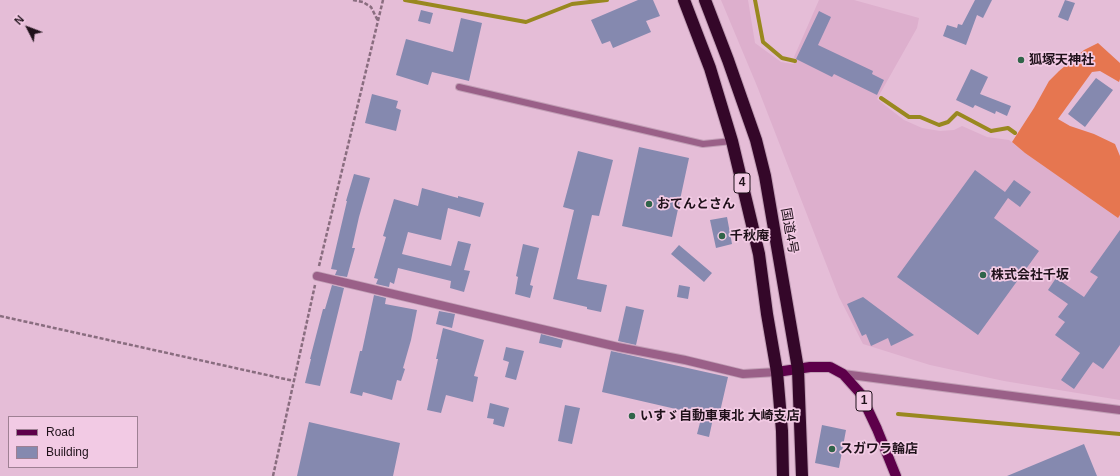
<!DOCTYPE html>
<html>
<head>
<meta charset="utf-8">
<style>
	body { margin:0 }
	#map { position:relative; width:1120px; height:476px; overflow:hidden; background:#e5bdd7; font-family:Arial,sans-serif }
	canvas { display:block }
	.legend { position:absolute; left:8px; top:416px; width:130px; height:52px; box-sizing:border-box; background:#f2cae4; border:1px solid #9e8093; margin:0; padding:5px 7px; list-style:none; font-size:12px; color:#1f111a }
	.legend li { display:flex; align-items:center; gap:8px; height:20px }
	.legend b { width:20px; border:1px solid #9e8093 }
	.north { position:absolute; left:8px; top:8px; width:40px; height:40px; -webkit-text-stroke:3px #f2cae4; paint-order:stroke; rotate:312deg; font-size:11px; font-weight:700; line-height:16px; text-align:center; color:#1f111a }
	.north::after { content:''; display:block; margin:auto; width:14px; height:18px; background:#1f111a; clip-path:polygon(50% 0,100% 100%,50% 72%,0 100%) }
</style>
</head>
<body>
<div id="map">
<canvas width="1120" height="476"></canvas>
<ul class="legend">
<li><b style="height:5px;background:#5d004a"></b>Road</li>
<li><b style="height:11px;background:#8589af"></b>Building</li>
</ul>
<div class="north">N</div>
</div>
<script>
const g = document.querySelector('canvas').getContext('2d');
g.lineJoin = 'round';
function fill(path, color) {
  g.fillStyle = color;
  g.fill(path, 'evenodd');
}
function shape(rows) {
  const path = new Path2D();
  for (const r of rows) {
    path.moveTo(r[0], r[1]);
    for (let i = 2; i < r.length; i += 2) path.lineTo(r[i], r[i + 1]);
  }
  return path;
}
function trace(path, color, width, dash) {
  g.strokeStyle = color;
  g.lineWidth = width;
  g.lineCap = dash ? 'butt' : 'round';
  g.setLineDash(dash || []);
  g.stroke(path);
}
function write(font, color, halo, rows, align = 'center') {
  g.font = font + ' Arial,"Noto Sans JP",sans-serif';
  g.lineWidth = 3.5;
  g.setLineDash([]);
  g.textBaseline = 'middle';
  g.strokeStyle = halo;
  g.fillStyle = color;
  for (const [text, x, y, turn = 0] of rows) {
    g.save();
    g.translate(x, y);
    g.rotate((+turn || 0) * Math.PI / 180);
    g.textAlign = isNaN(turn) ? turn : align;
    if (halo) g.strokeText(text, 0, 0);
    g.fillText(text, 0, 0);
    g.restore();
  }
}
fill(shape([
	[721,0,748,0,755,43,781,62,793,64,797,61,794,57,819,0,854,0,919,18,917,28,877,99,904,120,922,128,940,131,954,130,962,126,987,137,1009,140,1025,153,1118,218,1120,215,1120,400,1004,381,930,365,863,344,839,297,757,86]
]), '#ddafcd');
fill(shape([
	[1098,43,1120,63,1120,79,1119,82,1100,71,1092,72,1058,119,1070,126,1094,134,1115,144,1120,156,1120,215,1118,218,1025,153,1012,142,1034,108,1049,81,1059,71,1084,50]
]), '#e67650');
trace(shape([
	[405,0,526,22,572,4,607,0],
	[755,0,763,42,782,58,795,61],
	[881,98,909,117,920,117,939,125,948,122,957,113,991,131,1008,128,1015,133],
	[898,414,1120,434]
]), '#99881f', 4);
fill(shape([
	[638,0,653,0,660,16,646,21,651,32,613,48,610,41,602,44,591,20],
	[975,0,992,0,983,18,977,15,966,45,943,36,947,25,957,28,958,24,962,25],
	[1065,0,1075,3,1068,21,1058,17],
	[421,10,433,13,430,24,418,21],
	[819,11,831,17,818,45,873,71,872,74,884,80,877,95,834,74,832,77,796,59],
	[461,18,482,23,469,81,432,72,428,85,396,75,406,39,453,52],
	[971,69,988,77,980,94,1011,106,1007,116,996,111,995,114,975,105,973,108,956,100],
	[1096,78,1113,90,1085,127,1068,114],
	[372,94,398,101,396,108,401,110,396,131,365,123],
	[639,147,689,158,672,237,622,226],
	[578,151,613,160,599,216,592,215,577,279,607,285,601,312,587,309,587,307,553,299,574,210,563,207],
	[975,170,1005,192,1014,180,1031,192,1020,207,1008,198,994,218,1039,251,978,335,897,277],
	[354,174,370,178,359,217,352,248,355,248,347,277,335,275,337,270,331,269,347,201,346,201],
	[422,188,458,198,458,196,484,203,480,217,448,208,441,240,408,232,402,254,451,266,458,241,471,244,464,270,470,271,464,292,450,288,451,281,398,268,394,284,390,282,389,287,376,284,378,279,374,278,386,237,383,236,394,199,418,206],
	[727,217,732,244,716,248,710,220],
	[1120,230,1120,345,1103,369,1093,362,1074,389,1061,380,1080,353,1055,335,1065,322,1058,317,1068,304,1048,290,1056,278,1084,297,1098,277,1090,272],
	[523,244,539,248,530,285,533,286,530,298,515,294,518,277,516,276],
	[679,245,712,273,704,282,671,254],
	[332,285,344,288,320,386,305,383,311,359,310,359,323,309,325,309],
	[679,285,690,287,688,299,677,297],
	[374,295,386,298,385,304,417,310,411,340,403,368,405,369,401,381,397,380,392,400,363,392,362,396,350,393,360,351,362,351],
	[863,297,914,335,891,346,888,338,871,346,866,334,862,336,847,304],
	[626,306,644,310,636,345,618,341],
	[439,311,455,314,452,328,436,324],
	[443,328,484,340,474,376,478,377,473,402,446,395,441,413,427,410,438,359,436,359],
	[541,334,563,340,561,348,539,343],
	[506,347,524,351,516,380,505,377,509,362,503,360],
	[611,351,728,377,719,416,714,414,709,437,697,434,702,415,602,392],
	[490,403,509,408,504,427,493,424,494,419,487,418],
	[565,405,580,408,572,444,558,441],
	[309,422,400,443,393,476,297,476],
	[822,425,846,430,839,468,815,463],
	[1084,444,1097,476,1007,476]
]), '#8589af');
const lane = shape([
	[459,87,703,144,732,141]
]);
const street = shape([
	[317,276,618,347,685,360,743,374,777,372],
	[843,374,1120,410]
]);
const primary = shape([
	[777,372,810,367,830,367,843,374,860,393,877,429,896,476]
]);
const highway = shape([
	[684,0,710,68,732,141,759,254,767,314,777,372,782,431,783,476],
	[705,0,728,60,756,140,765,176,798,369,802,476]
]);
trace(lane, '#c19eb5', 8);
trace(street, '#c19eb5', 10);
trace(primary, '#c19eb5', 12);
trace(highway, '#c19eb5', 14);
trace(shape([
	[353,0,363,2,371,7,378,21],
	[319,266,383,0],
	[0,316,294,381],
	[273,476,315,285]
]), '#896d7f', 2.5, [4, 2]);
trace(lane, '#9a6088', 6);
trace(street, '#9a6088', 8);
trace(primary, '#5d004a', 10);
trace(highway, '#340729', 12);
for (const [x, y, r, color] of [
	[1021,60,4,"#306449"],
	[649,204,4,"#306449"],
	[722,236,4,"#306449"],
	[983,275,4,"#306449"],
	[632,416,4,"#306449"],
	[832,449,4,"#306449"]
]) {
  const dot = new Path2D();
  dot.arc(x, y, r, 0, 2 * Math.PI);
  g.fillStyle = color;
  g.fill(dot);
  trace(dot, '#f2cae4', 1.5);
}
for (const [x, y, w] of [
	[742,183,16],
	[864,401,16]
]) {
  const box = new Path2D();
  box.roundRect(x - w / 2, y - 10, w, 20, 3);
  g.fillStyle = '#f2cae4';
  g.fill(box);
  trace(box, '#1f111a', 1);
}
write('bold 12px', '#1f111a', null, [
	["4",742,183],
	["1",864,401]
]);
write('bold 13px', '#1f111a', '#f2cae4', [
	["狐塚天神社",1029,60],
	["おてんとさん",657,204],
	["千秋庵",730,236],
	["株式会社千坂",991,275],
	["いすゞ自動車東北 大崎支店",640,416],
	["スガワラ輪店",840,449]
], 'left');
write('13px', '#1f111a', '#f2cae4', [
	["国道4号",789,231,80]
]);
</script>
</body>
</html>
